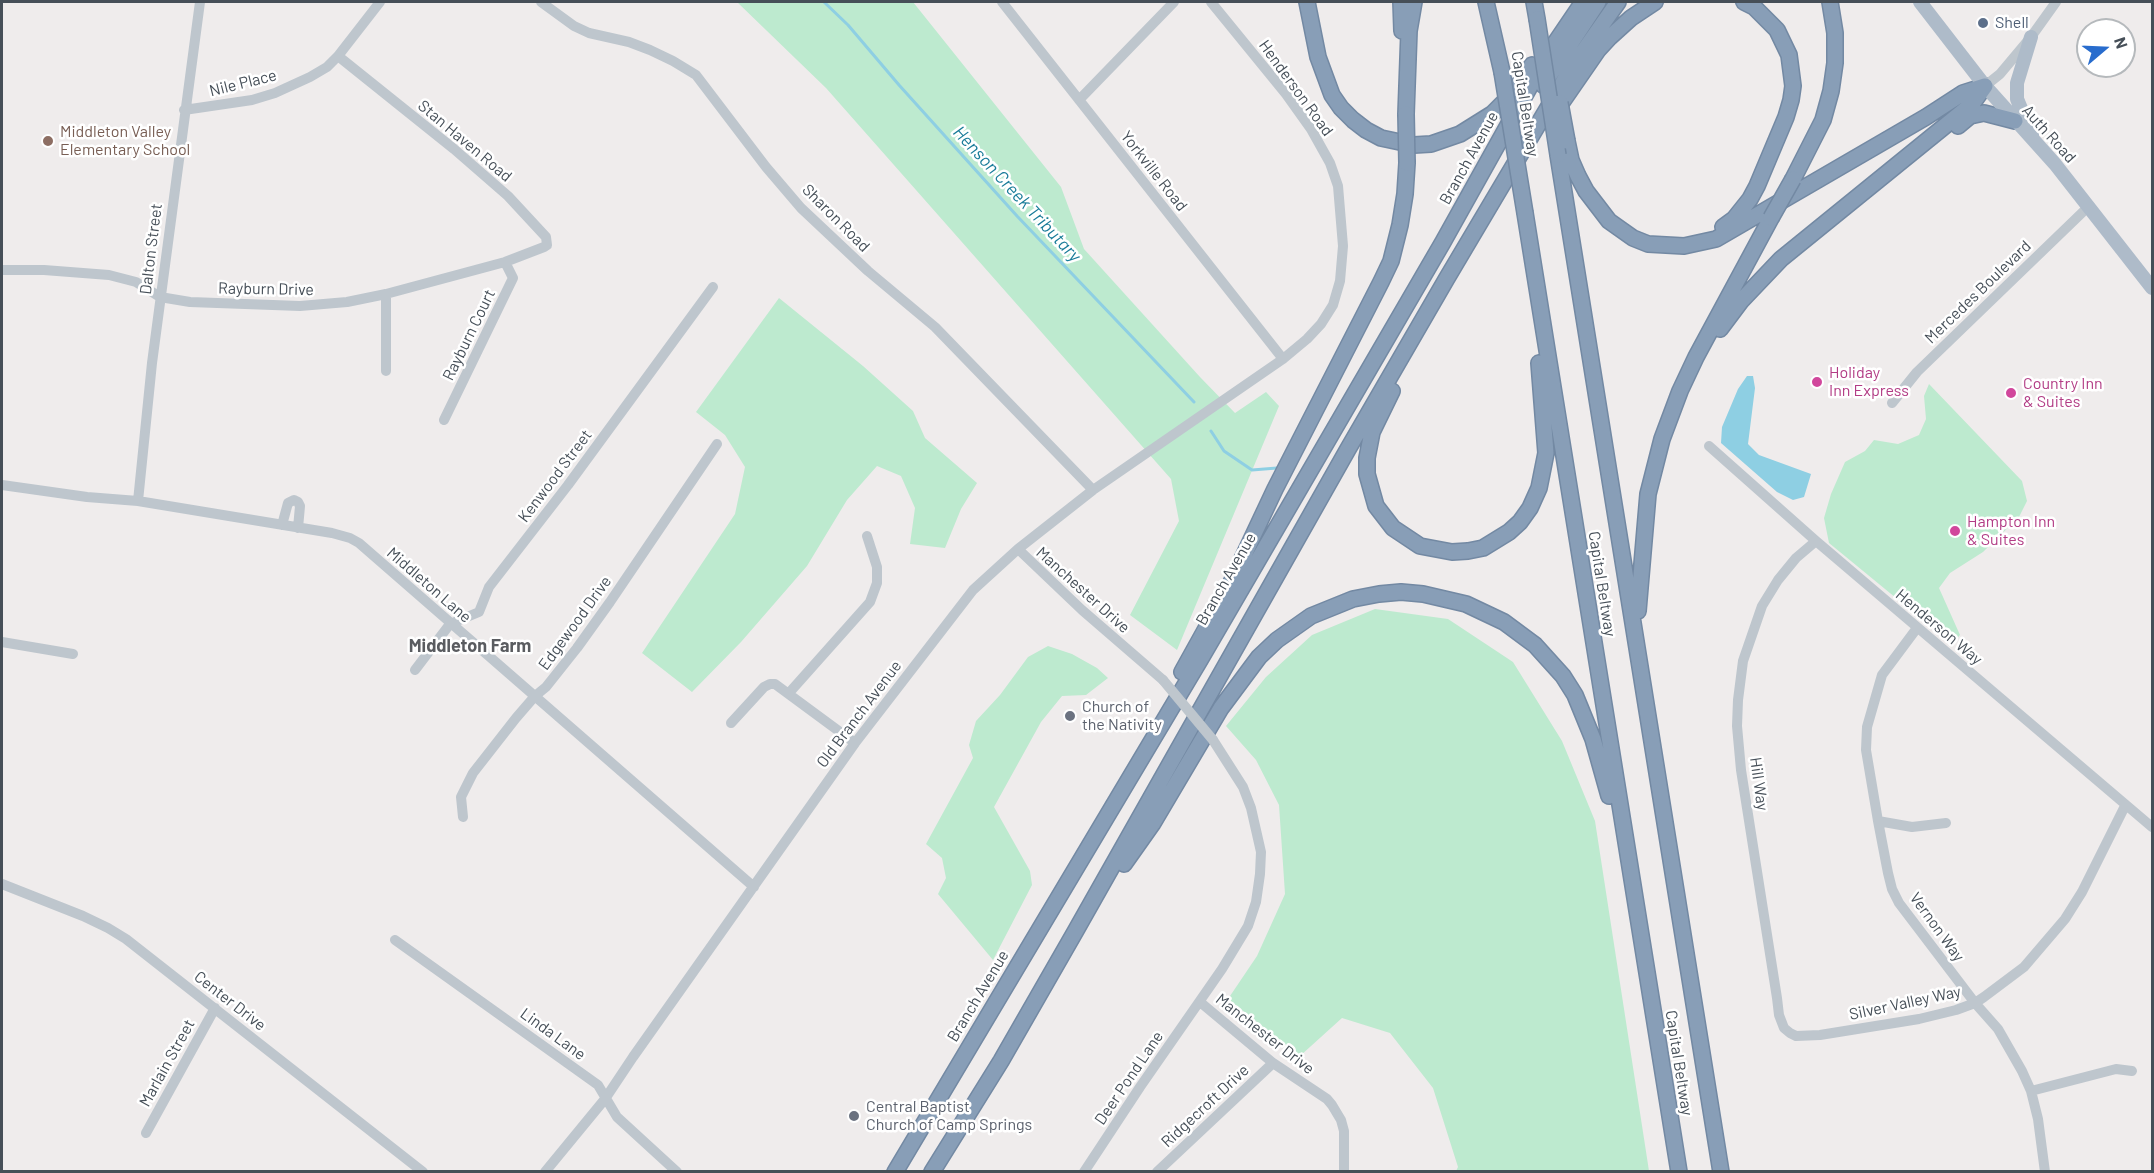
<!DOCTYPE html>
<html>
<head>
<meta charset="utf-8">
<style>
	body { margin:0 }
	#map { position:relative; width:2154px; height:1173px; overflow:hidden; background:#efecec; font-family:Barlow,sans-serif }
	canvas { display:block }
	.frame { position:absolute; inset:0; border:3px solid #464f58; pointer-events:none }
	.north { position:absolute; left:2076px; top:18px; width:60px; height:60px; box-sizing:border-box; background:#fff; border:2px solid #b5b9bc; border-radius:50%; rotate:71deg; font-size:16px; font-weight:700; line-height:24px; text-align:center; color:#464f58 }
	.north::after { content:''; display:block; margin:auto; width:21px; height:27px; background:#286ccd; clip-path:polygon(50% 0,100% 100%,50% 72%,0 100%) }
</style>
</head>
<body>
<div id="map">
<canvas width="2154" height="1173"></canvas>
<div class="frame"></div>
<div class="north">N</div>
</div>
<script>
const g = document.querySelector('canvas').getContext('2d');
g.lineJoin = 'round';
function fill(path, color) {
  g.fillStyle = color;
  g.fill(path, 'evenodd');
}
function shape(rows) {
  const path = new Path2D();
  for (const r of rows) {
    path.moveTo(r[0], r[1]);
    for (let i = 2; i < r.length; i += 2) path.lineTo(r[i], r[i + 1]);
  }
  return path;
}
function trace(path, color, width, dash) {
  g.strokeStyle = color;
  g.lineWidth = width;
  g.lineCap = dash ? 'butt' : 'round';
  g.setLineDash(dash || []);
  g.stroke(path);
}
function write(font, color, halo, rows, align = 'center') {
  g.font = font + ' Barlow,sans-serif';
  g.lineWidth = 5;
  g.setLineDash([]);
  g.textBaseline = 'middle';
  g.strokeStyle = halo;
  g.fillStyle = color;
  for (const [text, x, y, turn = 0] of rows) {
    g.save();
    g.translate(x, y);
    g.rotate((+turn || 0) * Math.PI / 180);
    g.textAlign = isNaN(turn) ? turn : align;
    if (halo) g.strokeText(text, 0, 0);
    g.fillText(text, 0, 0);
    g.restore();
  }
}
fill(shape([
	[737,2,913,2,1061,187,1084,249,1200,377,1235,413,1266,392,1279,406,1177,650,1130,615,1179,521,1171,479,826,88],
	[779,298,863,366,913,411,925,438,977,483,961,509,945,548,910,544,915,508,901,476,877,466,847,500,807,566,741,642,692,692,642,653,735,514,745,467,725,435,696,412],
	[1929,384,2022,481,2027,501,2019,517,1983,552,1950,573,1939,588,1960,635,1952,644,1829,543,1824,518,1831,494,1845,462,1865,451,1874,440,1898,444,1919,435,1926,419,1924,396],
	[1375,609,1448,619,1513,662,1562,741,1595,821,1649,1171,1456,1171,1458,1167,1433,1088,1390,1033,1342,1018,1300,1056,1228,999,1257,956,1285,894,1279,805,1256,760,1226,726,1266,677,1312,635],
	[1048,646,1072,654,1097,668,1108,678,1086,695,1062,696,1041,722,994,807,1030,871,1032,885,993,960,938,894,946,878,942,858,926,844,973,758,969,745,976,721,1000,695,1028,657]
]), '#bdeacf');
fill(shape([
	[1747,376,1753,376,1755,388,1748,444,1759,455,1811,474,1804,497,1793,500,1777,492,1721,443,1722,427,1738,389]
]), '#8ecfe3');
trace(shape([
	[824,2,848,25,899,85,1017,216,1194,402],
	[1211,431,1224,451,1252,470,1277,468]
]), '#8ecfe3', 3);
const highway = shape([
	[1307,2,1318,57,1332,95,1341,108,1353,120,1366,130,1381,138,1414,145,1431,144,1460,134,1492,114,1513,93,1532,65],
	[1401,2,1402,31],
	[1486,2,1502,72],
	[1534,2,1537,19],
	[1543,85,1598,2],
	[1560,105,1598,50,1610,37,1631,18,1655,2],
	[1406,114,1409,31,1414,2],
	[1958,126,1970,116,1984,113,2015,121],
	[1567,141,1571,160,1578,176,1586,191,1609,221,1633,238,1648,244,1684,246,1716,239,1926,117,1963,93,1985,86],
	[1558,155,1721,1172],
	[1793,179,1823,120,1831,91,1835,63,1835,33,1830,2],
	[1525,213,1679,1172],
	[1723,227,1734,219,1750,199,1757,186,1786,117,1791,100,1793,86,1789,55,1777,30,1754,7,1744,2],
	[1720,329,1741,301,1781,259,1972,104,1985,86],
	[1392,391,1372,432,1367,458,1367,474,1376,506,1393,528,1420,546,1452,552,1468,551,1483,548,1509,532,1520,522,1530,508,1539,488,1546,453,1539,363],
	[1638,611,1648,494,1662,439,1680,391,1696,357,1771,218],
	[1182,672,1228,589,1275,489,1381,282,1391,261,1400,225,1405,194,1407,163],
	[1124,864,1153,823,1221,708,1259,657,1277,640,1311,616,1353,599,1379,594,1401,592,1423,594,1466,604,1504,622,1535,645,1563,676,1575,695,1593,739,1609,796],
	[895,1172,1200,660,1443,242,1549,52,1583,2],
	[932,1172,1001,1061,1075,932,1348,449,1447,278,1571,69,1618,2]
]);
trace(highway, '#7389a3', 18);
trace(shape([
	[541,2,574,26,589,33,629,42,650,50,673,61,696,75,766,167,801,208,868,271,935,327,1093,490],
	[1002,2,1283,359],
	[1985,86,2000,74,2031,37,2056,2],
	[1079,100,1174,2],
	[184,110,252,100,275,93,310,77,327,67,338,56,380,2],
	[2,270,44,270,109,275,136,282,160,297,190,302,300,306,347,302,386,294,505,262,544,247,547,245,546,237,508,196,454,149,338,56],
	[386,371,386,294],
	[1892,403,1917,372,2088,207],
	[444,420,513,278,505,262],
	[1709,446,1816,541,2152,827],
	[2,485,87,497,138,501,332,533,350,538,359,543,754,887],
	[138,501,152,363,200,2],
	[282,525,288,503,294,500,298,502,300,506,298,528],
	[1816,541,1796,558,1778,580,1762,606,1743,661,1738,700,1737,726,1741,770,1777,998,1779,1015,1784,1028,1790,1033,1796,1036,1820,1035,1919,1019,1956,1010,1975,1003,1984,997,2024,967,2065,919,2082,892,2125,806],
	[1018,549,1082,610,1163,680],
	[1917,628,1882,675,1867,727,1866,750,1878,821,1912,827,1946,823],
	[2,642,73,654],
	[415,670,450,624,479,612,489,587,568,485,713,287],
	[789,693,870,602,877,583,877,567,867,536],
	[731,723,764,687,770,684,775,684,855,743],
	[463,817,461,797,473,773,516,718,535,696,546,687,577,648,610,602,717,444],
	[1878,821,1888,873,1892,889,1899,903,1975,1003,1998,1029,2022,1071,2031,1091,2038,1119,2045,1172],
	[2,884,83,916,108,928,126,939,423,1172],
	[395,940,598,1085,617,1117,677,1172],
	[1200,1002,1273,1063,1327,1099,1332,1105,1341,1120,1344,1131,1344,1172],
	[2031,1091,2116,1069,2132,1071],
	[146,1133,215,1008],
	[545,1172,605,1099,633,1057,855,743,973,590,1018,549,1093,490,1283,359,1307,339,1321,324,1333,305,1340,281,1343,246,1338,186,1330,163,1311,129,1286,94,1211,2],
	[1084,1172,1140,1087,1222,969,1248,926,1256,902,1260,874,1261,852,1251,808,1243,787,1213,740],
	[1157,1172,1273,1063]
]), '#bec6cd', 10);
trace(shape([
	[1920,2,1985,86,2055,164,2152,288],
	[2031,37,2017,83,2017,99,2032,135]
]), '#aebbc9', 14);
trace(highway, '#889eb7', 15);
const highwayBridge = shape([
	[1537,19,1558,155],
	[1502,72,1525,213],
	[1560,103,1567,141],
	[1406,114,1407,163],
	[1771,218,1793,179]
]);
trace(highwayBridge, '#7389a3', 18, []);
trace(shape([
	[1163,680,1213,740]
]), '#bec6cd', 10);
trace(highwayBridge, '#889eb7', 15);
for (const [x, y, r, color] of [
	[1983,23,6,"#5c6f8a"],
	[48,141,6,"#8d6e63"],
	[1817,382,6,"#d1479c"],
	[2011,393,6,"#d1479c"],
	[1955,531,6,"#d1479c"],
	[1070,716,6,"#6b7280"],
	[854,1116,6,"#6b7280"]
]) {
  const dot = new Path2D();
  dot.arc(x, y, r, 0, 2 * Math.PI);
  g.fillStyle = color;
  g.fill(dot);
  trace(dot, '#fff', 2);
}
write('16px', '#4e5e75', '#fff', [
	["Shell",1995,23]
], 'left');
write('16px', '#464f58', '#fff', [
	["Nile Place",243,83,-14],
	["Henderson Road",1296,88,54],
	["Capital Beltway",1525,104,81],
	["Auth Road",2049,134,48],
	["Stan Haven Road",465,141,40],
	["Branch Avenue",1469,158,-61],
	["Yorkville Road",1154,171,52],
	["Sharon Road",836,218,45],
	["Dalton Street",151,249,-83],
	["Rayburn Drive",266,289,1],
	["Mercedes Boulevard",1978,292,-44],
	["Rayburn Court",469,335,-64],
	["Kenwood Street",555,476,-53],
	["Branch Avenue",1226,579,-60],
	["Capital Beltway",1602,584,81],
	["Middleton Lane",429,585,41],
	["Manchester Drive",1083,590,42],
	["Edgewood Drive",575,623,-54],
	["Henderson Way",1939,627,40],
	["Old Branch Avenue",859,714,-53],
	["Hill Way",1759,784,82],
	["Vernon Way",1937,927,54],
	["Branch Avenue",978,996,-59],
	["Center Drive",230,1001,38],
	["Silver Valley Way",1905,1003,-12],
	["Linda Lane",553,1034,36],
	["Manchester Drive",1265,1034,38],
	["Marlain Street",167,1063,-61],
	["Capital Beltway",1679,1063,81],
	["Deer Pond Lane",1129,1078,-56],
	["Ridgecroft Drive",1205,1106,-43]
]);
write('16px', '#785e54', '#fff', [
	["Middleton Valley",60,132],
	["Elementary School",60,150]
], 'left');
write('16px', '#b23c85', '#fff', [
	["Holiday",1829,373],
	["Inn Express",1829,391],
	["Country Inn",2023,384],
	["& Suites",2023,402],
	["Hampton Inn",1967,522],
	["& Suites",1967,540]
], 'left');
write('16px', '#5b616d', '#fff', [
	["Church of",1082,707],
	["the Nativity",1082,725],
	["Central Baptist",866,1107],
	["Church of Camp Springs",866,1125]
], 'left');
write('italic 18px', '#187b99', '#fff', [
	["Henson Creek Tributary",1017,194,47]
]);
write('bold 18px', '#5a5c60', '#fff', [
	["Middleton Farm",470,646]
]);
</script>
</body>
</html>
